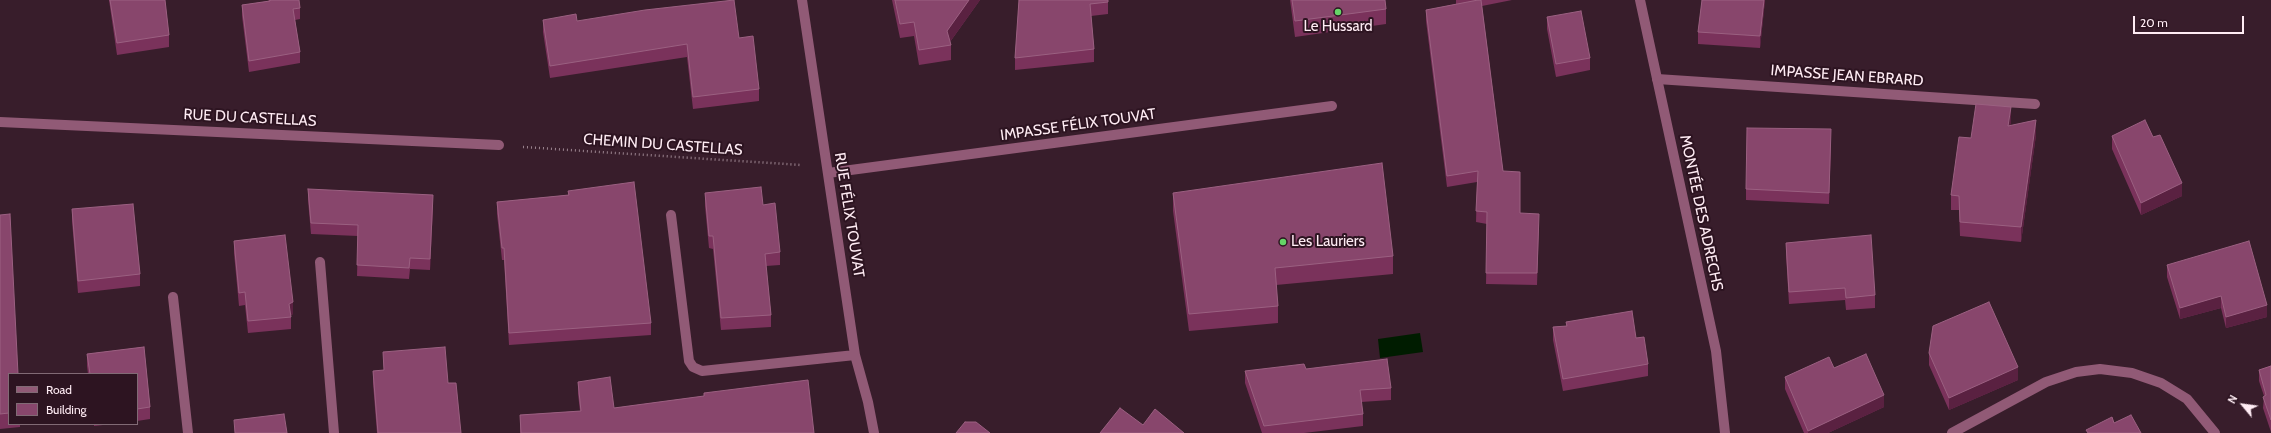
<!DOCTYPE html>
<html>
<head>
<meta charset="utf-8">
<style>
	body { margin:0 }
	#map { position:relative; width:2271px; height:433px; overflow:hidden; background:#381d2b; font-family:Cabin,sans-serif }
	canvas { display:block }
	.legend { position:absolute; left:8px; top:373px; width:130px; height:52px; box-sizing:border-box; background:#2d1421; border:1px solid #816a75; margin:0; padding:5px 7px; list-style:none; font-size:12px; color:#ffecf4 }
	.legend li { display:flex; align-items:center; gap:8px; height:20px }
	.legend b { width:20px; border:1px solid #816a75 }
	.north { position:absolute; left:2223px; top:385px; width:40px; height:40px; -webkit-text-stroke:3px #2d1421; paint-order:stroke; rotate:299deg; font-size:11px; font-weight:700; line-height:16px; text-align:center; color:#ffecf4 }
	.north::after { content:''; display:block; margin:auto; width:14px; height:18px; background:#ffecf4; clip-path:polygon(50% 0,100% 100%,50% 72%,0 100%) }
	.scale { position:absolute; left:2133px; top:16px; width:111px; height:18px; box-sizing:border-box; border:2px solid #ffecf4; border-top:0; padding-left:5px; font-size:12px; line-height:14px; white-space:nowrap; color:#ffecf4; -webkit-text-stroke:3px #2d1421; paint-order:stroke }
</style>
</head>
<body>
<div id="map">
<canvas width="2271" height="433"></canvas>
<ul class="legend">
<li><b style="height:5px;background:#915a76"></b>Road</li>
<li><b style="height:11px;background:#88466c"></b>Building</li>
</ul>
<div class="north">N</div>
<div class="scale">20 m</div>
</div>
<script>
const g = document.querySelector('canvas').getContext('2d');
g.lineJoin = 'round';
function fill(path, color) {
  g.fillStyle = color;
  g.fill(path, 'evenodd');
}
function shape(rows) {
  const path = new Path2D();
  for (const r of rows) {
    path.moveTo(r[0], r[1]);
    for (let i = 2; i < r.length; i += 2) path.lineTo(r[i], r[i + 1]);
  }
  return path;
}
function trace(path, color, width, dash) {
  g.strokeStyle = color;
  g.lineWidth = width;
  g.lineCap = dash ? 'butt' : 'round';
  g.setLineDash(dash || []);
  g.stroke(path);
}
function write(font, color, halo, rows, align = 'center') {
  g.font = font + ' Cabin,sans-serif';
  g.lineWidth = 4;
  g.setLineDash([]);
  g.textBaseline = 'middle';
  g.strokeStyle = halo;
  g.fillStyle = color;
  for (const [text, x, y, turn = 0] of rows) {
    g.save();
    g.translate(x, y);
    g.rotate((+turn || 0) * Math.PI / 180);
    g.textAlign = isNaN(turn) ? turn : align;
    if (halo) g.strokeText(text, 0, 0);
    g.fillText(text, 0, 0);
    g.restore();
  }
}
fill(shape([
	[1420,333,1423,352,1380,358,1378,339]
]), '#001c00');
trace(shape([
	[523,147,801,165]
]), '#9b848f', 2.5, [1, 3]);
trace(shape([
	[1657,79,2035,104],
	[320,262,334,433]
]), '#915a76', 10);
trace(shape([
	[802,0,855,355,868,402,874,433],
	[1640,0,1716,351,1725,433],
	[0,122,499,145],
	[828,173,1332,106],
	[671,215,689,361,693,367,702,371,855,355],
	[173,297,188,433],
	[1952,433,2046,382,2076,372,2100,369,2132,373,2161,383,2187,399,2215,433]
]), '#915a76', 10);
fill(shape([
	[109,0,165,0,169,35,169,47,117,55],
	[268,0,300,0,299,0,300,8,300,19,295,20,300,52,300,63,249,72,242,16,242,5,269,1],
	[892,0,980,0,950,42,951,45,951,60,919,65,914,36,900,38],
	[1019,0,1108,2,1108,14,1091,16,1094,49,1094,62,1015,70,1015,58],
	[1290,0,1385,0,1386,9,1386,24,1295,37],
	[1456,0,1512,0,1482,6,1503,171,1520,213,1539,225,1537,285,1486,284,1487,224,1476,222,1477,182,1447,187,1426,21,1426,10,1456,4],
	[1702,0,1765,0,1760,48,1698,44,1698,32],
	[1547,17,1590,58,1590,70,1556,77,1547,29],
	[543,20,577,21,739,38,759,89,759,101,693,109,687,57,550,78,543,32],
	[2011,122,2010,125,2036,135,2021,242,1960,236,1959,210,1951,210,1951,195,1971,138],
	[2112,136,2182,196,2141,215,2112,149],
	[1831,141,1829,204,1746,200,1746,189],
	[308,189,433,206,430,270,410,269,409,279,357,276,358,236,311,234,308,200],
	[568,191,651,323,651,335,509,345,504,260,502,260,497,214,497,202,568,195],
	[705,193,763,205,780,252,780,265,766,266,771,315,771,327,721,330,713,249,709,248,705,206],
	[1173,193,1393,256,1393,274,1276,285,1278,306,1278,323,1189,331,1173,211],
	[72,209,140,274,140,286,78,293,72,221],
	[0,215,9,374,9,424,20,424,20,427,0,429],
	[234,241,293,314,291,315,291,329,248,333,245,305,239,306,234,253],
	[1786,243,1875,295,1875,308,1846,310,1845,300,1789,304,1786,255],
	[2167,265,2267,317,2226,328,2221,308,2180,319,2167,277],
	[1566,322,1648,364,1648,376,1563,391,1553,340,1553,327,1566,326],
	[144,347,150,407,150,419,137,421,137,374,88,374,87,366,87,354],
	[383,352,448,383,461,433,377,433,373,383,373,371,384,370],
	[1929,353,2018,380,1949,410,1929,365],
	[2271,366,2271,432,2263,408,2264,396,2259,381,2259,370],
	[1834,368,1884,407,1828,433,1804,433,1785,389,1785,377],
	[1306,369,1391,388,1391,400,1361,402,1363,414,1363,426,1304,433,1262,433,1245,383,1245,371],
	[578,382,614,408,704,396,704,393,814,433,520,433,520,415,580,411,578,394],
	[94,424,112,424,94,426]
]), '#7a325b');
fill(shape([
	[969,0,980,0,947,46,947,31],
	[1764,0,1765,0,1760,48,1760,36],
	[2011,107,2011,122,2008,140,2008,126],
	[2036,120,2036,135,2021,242,2021,227],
	[1831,129,1831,141,1829,204,1829,193],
	[2182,183,2182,196,2141,215,2141,203],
	[433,195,433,206,430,270,430,259],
	[2221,296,2221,308,2180,319,2180,308],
	[293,302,293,314,289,316,289,304],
	[2267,305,2267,317,2226,328,2226,317],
	[2018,367,2018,380,1949,410,1949,398],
	[1884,395,1884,407,1828,433,1808,433,1808,431]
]), '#5a2141');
const building = shape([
	[110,0,165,0,169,35,117,43,110,0],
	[270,0,299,0,300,8,293,9,300,52,249,61,242,5,270,1,270,0],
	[734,0,739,38,753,36,759,89,693,97,687,44,550,66,543,20,576,14,577,21,645,10,734,0],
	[895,0,969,0,947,31,951,45,919,50,914,22,900,24,895,0],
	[1019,0,1108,0,1108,2,1090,4,1094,49,1015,58,1019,0],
	[1292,0,1385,0,1386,9,1295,21,1292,0],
	[1478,0,1481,0,1503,171,1520,172,1520,213,1539,214,1537,273,1486,273,1487,212,1476,211,1478,171,1447,176,1426,10,1478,0],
	[1702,0,1764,0,1760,36,1698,32,1702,0],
	[1581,11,1590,58,1556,64,1547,17,1581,11],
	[1976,104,2011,107,2008,126,2036,120,2021,227,1960,222,1959,196,1951,195,1959,137,1971,138,1976,104],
	[2145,120,2153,137,2160,135,2182,183,2141,203,2112,136,2145,120],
	[1747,128,1831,129,1829,193,1746,189,1747,128],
	[1382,163,1393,256,1275,268,1278,306,1189,314,1173,193,1382,163],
	[634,182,651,323,509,333,504,248,502,248,497,202,569,195,568,191,634,182],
	[761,187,763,205,775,203,780,252,765,254,771,315,721,318,713,236,709,236,705,193,761,187],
	[308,189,433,195,430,259,410,258,409,268,357,265,358,225,311,223,308,189],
	[133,204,140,274,78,281,72,209,133,204],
	[10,214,18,374,9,374,9,413,0,414,0,215,10,214],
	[285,235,293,302,289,304,291,317,248,321,245,292,239,293,234,241,285,235],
	[1871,235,1875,295,1846,298,1845,288,1789,292,1786,243,1871,235],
	[2249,241,2267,305,2226,317,2221,296,2180,308,2167,265,2249,241],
	[1989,302,2018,367,1949,398,1929,353,1933,326,1989,302],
	[1632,311,1636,338,1644,337,1648,364,1563,379,1553,327,1567,326,1566,322,1632,311],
	[144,347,150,407,137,409,137,374,90,374,87,354,144,347],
	[445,347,448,383,456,383,461,433,378,433,373,371,384,370,383,352,445,347],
	[1866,354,1884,395,1808,431,1785,377,1829,357,1834,368,1866,354],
	[1387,359,1391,388,1360,390,1363,414,1264,426,1245,371,1304,364,1306,369,1387,359],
	[2271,366,2271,420,2263,397,2266,395,2259,370,2271,366],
	[610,377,614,408,704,396,704,393,808,380,814,433,521,433,520,415,581,411,578,382,610,377],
	[1120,408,1143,425,1155,409,1184,433,1100,433,1120,408],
	[284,414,287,433,235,433,234,420,284,414],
	[2131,415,2141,433,2088,433,2086,430,2112,417,2114,423,2131,415],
	[965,422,976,422,990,433,956,433,965,422]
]);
fill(building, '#88466c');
trace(building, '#9b6081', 1);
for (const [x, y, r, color] of [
	[1338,12,4,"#65d467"],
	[1283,242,4,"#65d467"]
]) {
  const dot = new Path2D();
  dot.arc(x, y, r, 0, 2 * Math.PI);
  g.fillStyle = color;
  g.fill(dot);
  trace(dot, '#2d1421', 1.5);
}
write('15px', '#ffecf4', '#2d1421', [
	["Le Hussard",1338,27],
	["Les Lauriers",1291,242,"left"]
]);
write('15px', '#ffecf4', '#2d1421', [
	["IMPASSE JEAN EBRARD",1847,76,4],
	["RUE DU CASTELLAS",250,118,3],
	["IMPASSE FÉLIX TOUVAT",1078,125,-8],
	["CHEMIN DU CASTELLAS",663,145,4],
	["MONTÉE DES ADRECHS",1701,213,78],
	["RUE FÉLIX TOUVAT",849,215,81]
]);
</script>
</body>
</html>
